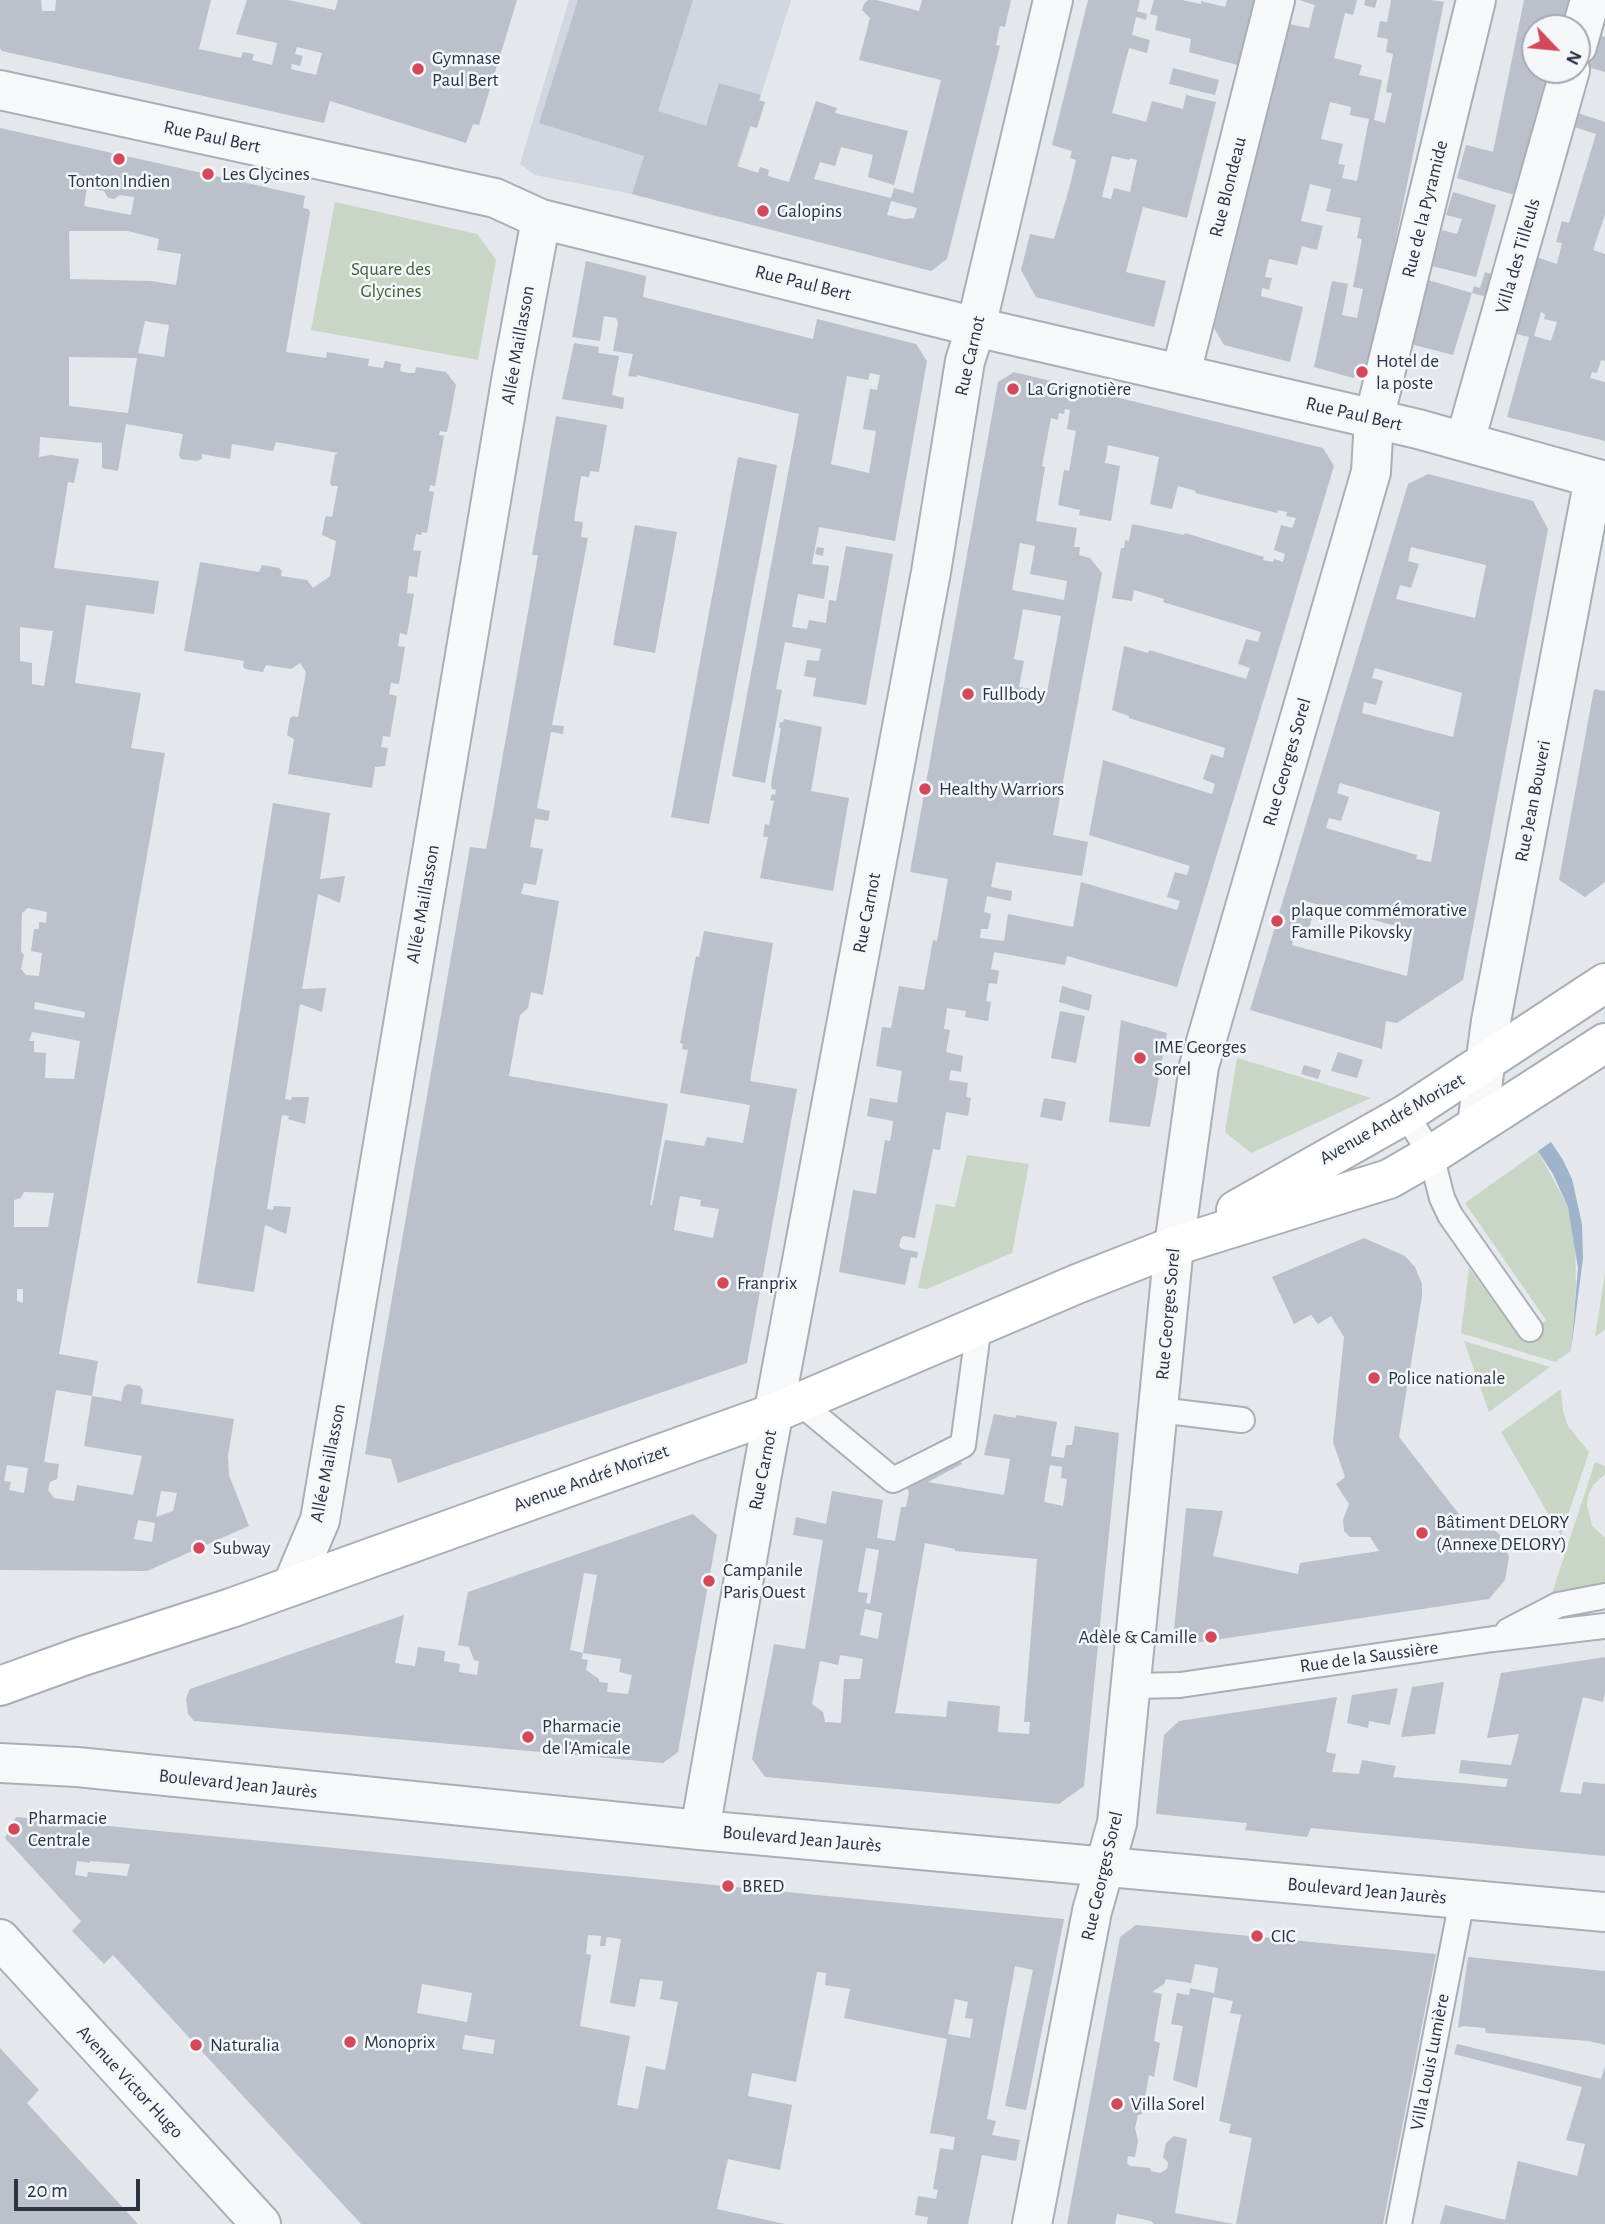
<!DOCTYPE html>
<html>
<head>
<meta charset="utf-8">
<style>
	body { margin:0 }
	#map { position:relative; width:1605px; height:2224px; overflow:hidden; background:#e4e7ec; font-family:"Alegreya Sans",sans-serif }
	canvas { display:block }
	.north { position:absolute; left:1521px; top:14px; width:70px; height:70px; box-sizing:border-box; background:#f4f6f9; border:2px solid #a4a8b1; border-radius:50%; rotate:116deg; font-size:19px; font-weight:700; line-height:28px; text-align:center; color:#2b3445 }
	.north::after { content:''; display:block; margin:auto; width:24px; height:32px; background:#d1495b; clip-path:polygon(50% 0,100% 100%,50% 72%,0 100%) }
	.scale { position:absolute; left:14px; top:2179px; width:126px; height:32px; box-sizing:border-box; border:4px solid #2b3445; border-top:0; padding-left:9px; font-size:21px; line-height:24px; white-space:nowrap; color:#2b3445; -webkit-text-stroke:5px #f4f6f9; paint-order:stroke }
</style>
</head>
<body>
<div id="map">
<canvas width="1605" height="2224"></canvas>
<div class="north">N</div>
<div class="scale">20 m</div>
</div>
<script>
const g = document.querySelector('canvas').getContext('2d');
g.lineJoin = 'round';
function fill(path, color) {
  g.fillStyle = color;
  g.fill(path, 'evenodd');
}
function shape(rows) {
  const path = new Path2D();
  for (const r of rows) {
    path.moveTo(r[0], r[1]);
    for (let i = 2; i < r.length; i += 2) path.lineTo(r[i], r[i + 1]);
  }
  return path;
}
function trace(path, color, width, dash) {
  g.strokeStyle = color;
  g.lineWidth = width;
  g.lineCap = dash ? 'butt' : 'round';
  g.setLineDash(dash || []);
  g.stroke(path);
}
function write(font, color, halo, rows, align = 'center') {
  g.font = font + ' "Alegreya Sans",sans-serif';
  g.lineWidth = 5;
  g.setLineDash([]);
  g.textBaseline = 'middle';
  g.strokeStyle = halo;
  g.fillStyle = color;
  for (const [text, x, y, turn = 0] of rows) {
    g.save();
    g.translate(x, y);
    g.rotate((+turn || 0) * Math.PI / 180);
    g.textAlign = isNaN(turn) ? turn : align;
    if (halo) g.strokeText(text, 0, 0);
    g.fillText(text, 0, 0);
    g.restore();
  }
}
fill(shape([
	[569,0,791,0,722,218,632,194,535,175,520,164]
]), '#d2d6de');
fill(shape([
	[335,202,477,234,496,260,478,360,311,330],
	[1237,1058,1371,1098,1251,1153,1225,1132],
	[1538,1151,1568,1207,1575,1240,1576,1288,1571,1351,1555,1362,1461,1333,1469,1268,1520,1337,1546,1320,1465,1203],
	[967,1155,1029,1164,1012,1253,927,1289,918,1288,936,1204,955,1207],
	[1605,1273,1605,1329,1595,1337],
	[1464,1341,1550,1367,1489,1412],
	[1561,1389,1563,1411,1568,1426,1589,1452,1561,1536,1501,1432],
	[1595,1462,1605,1466,1605,1474,1593,1485,1588,1496,1587,1506,1592,1525,1605,1538,1605,1584,1552,1593]
]), '#c9d6c5');
fill(shape([
	[1551,1142,1563,1160,1572,1179,1582,1224,1583,1258,1571,1351,1578,1268,1568,1207,1553,1174,1538,1151]
]), '#9fb4cc');
fill(shape([
	[0,0,41,0,42,11,55,11,56,0,211,0,199,49,241,58,243,52,254,54,252,60,272,65,277,43,236,34,247,0,288,0,335,10,338,0,517,0,479,125,473,124,466,143,330,101,324,123,2,51,0,48],
	[297,47,322,53,316,75,291,69,292,64,300,66,303,56,295,54],
	[578,0,693,0,658,111,706,126,719,83,761,95,759,100,765,102,757,128,750,126,737,166,758,173,760,167,769,170,768,176,789,182,816,101,837,108,835,113,908,131,894,185,868,177,873,155,841,147,835,166,820,162,814,179,891,198,894,188,913,193,941,80,859,60,870,18,862,10,864,4,868,0,876,0,919,11,922,0,1011,0,1005,27,1000,26,996,45,1000,46,947,259,931,271,632,194,644,156,539,123],
	[891,201,917,208,914,218,904,219,887,215],
	[1088,0,1140,0,1137,11,1147,14,1146,20,1136,17,1132,35,1150,40,1147,53,1129,48,1112,113,1146,122,1152,101,1183,109,1186,95,1216,102,1187,218,1143,207,1126,272,1166,281,1154,327,1036,297,1021,270,1030,234,1054,239,1069,189,1076,160,1070,158,1072,151,1052,145],
	[1112,156,1129,160,1130,158,1137,160,1130,192,1114,188,1111,199,1102,197],
	[1154,0,1182,0,1201,4,1201,1,1225,7,1227,0,1257,0,1241,66,1189,52,1191,39,1155,30,1158,16,1150,14],
	[1299,0,1357,0,1353,15,1345,13,1334,58,1362,65,1359,75,1382,80,1374,120,1385,123,1392,93,1386,92,1393,54,1386,52,1388,39,1377,37,1380,21,1387,22,1391,0,1431,0,1444,2,1370,367,1353,378,1314,367,1332,281,1348,284,1342,315,1357,318,1363,289,1353,287,1362,239,1357,238,1361,218,1326,211,1331,189,1310,184,1301,221,1323,226,1317,250,1302,246,1297,265,1269,259,1265,277,1272,278,1269,290,1262,288,1261,296,1303,307,1290,362,1224,345,1214,328,1289,24,1309,28,1313,11,1315,5],
	[1330,102,1351,107,1350,115,1369,119,1357,181,1342,178,1345,165,1338,164,1343,144,1321,139],
	[1365,0,1377,0,1375,8,1364,5],
	[1524,0,1584,0,1576,28,1535,28,1535,70,1564,70,1528,199,1457,178,1466,145,1493,152],
	[1590,33,1605,37,1605,72,1581,65],
	[1173,68,1219,80,1215,95,1169,84],
	[1569,110,1605,122,1605,215,1593,250,1605,254,1605,361,1601,360,1597,373,1592,372,1590,378,1605,382,1605,441,1507,417,1529,337,1505,331,1527,254,1557,264,1562,243,1556,242,1562,221,1569,223,1596,134,1565,124],
	[1541,312,1545,314,1544,319,1557,322,1551,341,1534,336],
	[0,128,305,196,303,208,308,209,310,212,286,352,326,358,327,352,369,359,368,366,383,368,385,361,401,364,400,371,408,373,415,373,416,367,446,372,456,385,447,432,440,431,439,435,444,436,435,486,430,485,429,491,434,492,427,533,422,532,421,535,416,534,413,550,421,551,417,577,409,576,407,593,414,594,407,635,400,633,398,646,405,647,399,684,391,683,389,694,397,696,390,737,383,736,381,747,388,748,385,766,375,767,372,788,288,774,294,739,287,735,290,718,293,716,298,717,306,672,300,663,291,669,266,665,263,672,245,669,243,666,244,661,184,651,200,562,259,572,262,565,279,568,282,571,281,576,307,580,313,588,330,576,336,541,322,535,325,518,327,516,332,517,338,486,332,486,330,483,335,455,338,453,276,442,273,451,232,444,230,459,202,454,202,459,197,461,181,459,179,455,183,434,126,424,118,471,102,468,102,443,40,437,39,457,51,455,79,459,74,483,68,482,54,568,159,581,154,614,86,605,75,683,141,693,131,748,165,753,59,1354,98,1361,92,1396,56,1390,44,1462,59,1464,57,1479,50,1482,48,1490,54,1498,74,1501,77,1485,133,1495,142,1456,84,1446,92,1396,121,1401,124,1387,128,1384,140,1386,143,1390,141,1404,234,1419,228,1456,229,1475,249,1526,147,1571,0,1570],
	[87,188,104,191,108,198,114,199,120,195,134,197,131,215,84,206],
	[69,231,128,231,159,239,157,250,181,254,176,285,151,281,70,279],
	[145,321,169,325,164,357,138,353],
	[69,357,137,358,128,413,69,406],
	[20,627,53,631,44,686,32,684,32,663,20,661],
	[28,908,47,912,46,923,39,922,39,929,34,929,31,951,42,953,39,976,26,975,21,969,24,955,21,951,22,913],
	[35,1002,85,1012,84,1018,34,1009],
	[32,1032,80,1041,74,1079,45,1078,46,1053,34,1052,34,1041,29,1041],
	[24,1192,54,1193,48,1227,14,1227,14,1200,21,1198],
	[17,1289,23,1289,23,1303,17,1301],
	[7,1465,28,1468,24,1493,9,1490,11,1482,4,1481],
	[161,1491,177,1493,173,1511,156,1517],
	[138,1520,155,1523,152,1542,134,1539],
	[1453,192,1496,205,1476,277,1432,266,1442,230,1457,234,1462,219,1446,215],
	[586,261,646,276,643,297,813,339,817,319,916,344,927,361,895,541,819,527,812,564,829,566,824,599,798,594,792,627,807,629,809,620,826,623,829,600,836,601,846,546,893,554,866,705,813,696,816,678,804,676,807,660,819,661,821,649,785,642,776,689,782,690,765,783,732,776,799,414,637,375,637,377,628,376,633,354,613,351,618,323,616,318,604,316,600,341,572,337],
	[870,373,880,375,877,390,870,389,863,429,876,431,869,473,831,464,847,376,868,380],
	[1485,272,1504,278,1498,300,1472,293,1474,286,1480,288],
	[1428,280,1472,293,1453,355,1410,344],
	[574,343,599,347,598,353,619,356,612,395,624,398,623,409,562,399],
	[1014,372,1323,448,1334,466,1177,987,1067,956,1065,965,994,952,991,969,999,971,997,984,989,983,986,1001,991,1002,988,1021,965,1017,966,1011,947,1008,944,1029,950,1030,946,1052,963,1056,961,1072,951,1070,949,1080,968,1083,966,1097,971,1098,968,1116,946,1112,940,1150,933,1149,915,1238,904,1236,901,1238,899,1246,902,1249,918,1252,917,1258,911,1257,905,1285,839,1272,853,1190,876,1194,885,1140,890,1141,892,1130,893,1121,867,1116,870,1098,897,1103,902,1071,876,1066,882,1027,891,1028,899,986,924,990,933,940,937,941,948,879,910,872,998,382],
	[1065,409,1070,410,1067,429,1076,431,1069,471,1064,470,1058,505,1080,510,1079,515,1111,521,1120,466,1105,463,1108,445,1159,457,1150,504,1172,509,1178,486,1196,491,1195,493,1277,513,1278,510,1287,512,1286,516,1296,518,1292,528,1281,525,1274,550,1285,554,1283,562,1274,559,1273,562,1263,560,1264,557,1185,533,1184,535,1132,524,1129,541,1125,540,1124,548,1121,548,1112,598,1132,601,1134,590,1164,599,1163,602,1261,632,1258,642,1246,639,1238,664,1250,668,1246,679,1149,650,1148,653,1124,646,1112,710,1129,716,1129,718,1225,748,1223,758,1211,754,1203,779,1215,784,1212,794,1103,760,1089,835,1190,866,1187,875,1175,872,1167,897,1180,901,1177,910,1081,882,1073,927,1008,914,1004,941,980,938,981,929,988,929,991,914,984,912,987,896,1011,901,1012,891,991,887,996,862,1082,876,1088,842,1053,835,1102,573,1090,558,1079,555,1080,547,1074,547,1077,528,1036,521,1045,467,1042,466,1051,418,1058,420,1059,413,1064,414],
	[1020,543,1035,546,1030,574,1067,581,1064,600,1012,590],
	[1023,609,1061,616,1047,692,1019,687,1024,661,1014,659],
	[556,416,607,425,599,472,590,471,589,477,581,476,574,521,583,522,581,537,588,538,552,725,564,726,563,734,551,732,537,808,550,811,548,821,535,819,530,847,543,849,536,885,524,883,521,894,559,901,543,995,531,992,528,1008,520,1015,509,1076,668,1104,650,1205,652,1205,665,1140,704,1146,707,1137,743,1143,750,1105,680,1093,688,1050,682,1049,683,1044,680,1043,696,956,699,957,704,931,773,943,750,1081,797,1089,747,1363,398,1483,391,1459,365,1454,470,847,486,849,492,817,538,555,532,555],
	[680,1196,701,1200,700,1206,719,1209,713,1238,674,1230],
	[738,457,777,465,709,824,671,817],
	[1428,474,1533,501,1548,529,1463,980,1397,1023,1386,1021,1382,1049,1250,1010,1408,484],
	[1411,547,1486,565,1475,618,1396,599,1400,585,1411,588,1419,564,1408,561],
	[1375,668,1462,693,1453,737,1362,713,1364,702,1376,705,1383,681,1372,678],
	[1340,783,1440,812,1431,862,1416,859,1417,855,1326,828,1329,818,1341,821,1349,797,1337,793],
	[1305,901,1414,931,1407,976,1292,945,1294,935,1306,939,1313,914,1302,910],
	[635,525,677,532,655,653,613,645],
	[817,547,824,548,823,556,815,554],
	[1594,689,1605,691,1605,882,1585,897,1559,880],
	[784,719,822,727,811,791,849,798,833,891,760,878,768,837,763,837,765,824,769,825,774,801,770,800,772,794,775,795,776,790,772,789,771,784,781,728,779,728,780,722,783,722],
	[273,803,330,813,320,879,345,876,340,903,318,894,302,989,326,988,322,1012,300,1004,285,1099,291,1100,292,1097,309,1097,305,1124,288,1119,289,1116,282,1115,267,1209,273,1210,274,1206,291,1207,286,1234,265,1225,254,1292,197,1283],
	[1062,986,1092,995,1089,1011,1059,1002],
	[1060,1011,1085,1016,1076,1063,1051,1058],
	[1121,1020,1167,1033,1150,1127,1109,1122],
	[1338,1052,1363,1060,1357,1078,1331,1071],
	[1304,1065,1321,1070,1318,1079,1301,1074],
	[1044,1098,1066,1102,1062,1121,1040,1117],
	[1364,1238,1405,1256,1415,1267,1422,1284,1422,1296,1399,1437,1462,1518,1484,1521,1501,1536,1509,1557,1505,1580,1489,1599,1188,1644,1174,1630,1186,1508,1223,1511,1213,1556,1298,1574,1300,1563,1379,1551,1370,1537,1350,1537,1344,1531,1343,1520,1349,1504,1336,1484,1345,1477,1333,1442,1344,1337,1331,1316,1318,1324,1311,1315,1294,1324,1272,1277],
	[994,1414,1016,1418,1016,1415,1057,1422,1051,1456,1064,1458,1066,1445,1072,1445,1075,1426,1119,1433,1084,1786,1059,1804,765,1777,752,1759,774,1644,805,1649,823,1540,793,1535,796,1517,826,1524,832,1491,883,1500,877,1538,895,1541,901,1507,906,1507,909,1492,894,1465,949,1436,962,1464,928,1482,1004,1495,1010,1459,984,1455],
	[1050,1465,1062,1467,1061,1478,1067,1479,1063,1506,1044,1502],
	[925,1543,955,1549,955,1551,1037,1559,1024,1722,1030,1722,1029,1734,998,1732,1000,1706,948,1701,946,1717,895,1713],
	[866,1548,879,1550,870,1604,866,1603,868,1593,858,1592],
	[865,1609,882,1613,878,1639,860,1635],
	[840,1655,863,1659,860,1679,844,1679,841,1723,825,1722,823,1712,812,1704,820,1661,838,1665],
	[693,1514,717,1535,678,1752,663,1763,194,1721,188,1714,186,1698,190,1689,404,1615,395,1663,415,1666,418,1647,445,1651,444,1661,460,1664,459,1672,477,1675,479,1661,474,1660,469,1647,458,1645,468,1592],
	[584,1573,597,1575,583,1653,621,1659,619,1672,632,1675,628,1694,607,1692,608,1683,599,1682,599,1679,586,1670,588,1660,582,1659,583,1653,570,1650],
	[1605,1657,1605,1692,1603,1702,1583,1697,1560,1792,1581,1794,1583,1782,1605,1784,1605,1856,1311,1828,1307,1837,1245,1830,1247,1823,1156,1814,1164,1735,1179,1721,1337,1697,1326,1752,1336,1754,1332,1772,1359,1774,1362,1760,1396,1766,1393,1777,1506,1787,1508,1779,1459,1773,1461,1760,1511,1765,1519,1734,1487,1738,1501,1673],
	[1444,1682,1435,1734,1401,1737,1412,1687],
	[1398,1688,1390,1725,1369,1721,1368,1728,1347,1723,1352,1695],
	[16,1817,1064,1919,1026,2110,1005,2106,1033,1970,1015,1966,987,2119,996,2121,992,2135,1020,2140,1016,2161,982,2155,968,2224,927,2224,928,2217,915,2215,918,2196,936,2199,938,2190,933,2189,940,2148,953,2150,955,2137,930,2133,947,2039,844,2018,850,1989,825,1985,826,1973,817,1972,796,2082,752,2073,748,2096,792,2105,780,2170,728,2159,717,2209,785,2224,361,2224,113,1955,104,1964,72,1931,81,1921,5,1838],
	[77,1861,90,1863,90,1861,130,1864,127,1876,88,1872,87,1877,75,1875],
	[588,1935,601,1936,600,1946,605,1946,607,1937,621,1939,610,2003,635,2007,640,1979,663,1981,660,1999,678,2002,665,2070,646,2066,638,2109,617,2105,630,2036,580,2026,591,1955,586,1954],
	[422,1984,472,1993,467,2022,417,2013],
	[955,1999,968,2002,965,2018,973,2019,970,2038,948,2034],
	[465,2035,495,2040,493,2054,462,2049],
	[1136,1925,1436,1954,1383,2224,1236,2224,1252,2138,1229,2133,1231,2124,1219,2121,1241,2015,1230,2013,1233,2001,1213,1997,1197,2088,1173,2080,1183,2026,1171,2024,1177,1993,1189,1995,1190,1988,1214,1993,1218,1968,1195,1964,1191,1983,1166,1979,1164,1984,1152,1992,1162,1994,1154,2041,1160,2043,1154,2077,1149,2075,1142,2114,1138,2115,1135,2128,1138,2141,1135,2157,1128,2156,1127,2163,1130,2166,1150,2168,1151,2171,1160,2173,1167,2169,1168,2163,1163,2157,1166,2143,1174,2136,1187,2139,1175,2213,1234,2224,1154,2224,1151,2221,1117,2214,1115,2224,1067,2224,1120,1937],
	[1468,1957,1605,1971,1605,2045,1589,2041,1486,2033,1485,2028,1463,2026,1458,2028],
	[1457,2044,1601,2079,1605,2066,1605,2224,1440,2224,1445,2205,1505,2220,1518,2161,1577,2176,1585,2144,1566,2140,1582,2087,1454,2054],
	[0,2048,39,2090,27,2103,138,2224,0,2224]
]), '#bbc0ca');
const service = shape([
	[1406,1114,1431,1155,1442,1198,1450,1215,1530,1329],
	[799,1402,893,1480,963,1445,979,1325],
	[1159,1410,1242,1420],
	[1508,1631,1558,1605,1605,1596],
	[1132,1686,1180,1685,1493,1639,1605,1626],
	[1399,2224,1462,1900]
]);
const minor = shape([
	[1577,46,1590,0],
	[0,90,495,198,541,219,976,327,1418,429,1605,481],
	[1181,373,1275,0],
	[1465,441,1570,70],
	[1477,1125,1491,1021,1594,478],
	[292,1586,320,1520,512,375,541,219],
	[700,1830,762,1474,931,572,965,361,976,327,1053,0],
	[1032,2224,1092,1911,1117,1823,1174,1246,1199,1066,1371,472,1374,419,1476,0]
]);
const tertiary = shape([
	[0,1763,77,1767,700,1830,1605,1912],
	[0,1939,261,2224]
]);
const secondary = shape([
	[1236,1210,1406,1114,1605,983],
	[0,1686,83,1656,231,1608,774,1413,1077,1284,1174,1246,1389,1179,1431,1155,1605,1043]
]);
trace(service, '#a9aeb7', 28);
trace(minor, '#a9aeb7', 42);
trace(tertiary, '#a9aeb7', 42);
trace(secondary, '#a9aeb7', 42);
trace(service, '#f7f8fa', 24);
trace(minor, '#f7f8fa', 38);
trace(tertiary, '#f7f8fa', 38);
trace(secondary, '#fff', 38);
for (const [x, y, r, color] of [
	[418,69,7,"#d1495b"],
	[119,159,7,"#d1495b"],
	[208,174,7,"#d1495b"],
	[763,211,7,"#d1495b"],
	[1362,372,7,"#d1495b"],
	[1013,389,7,"#d1495b"],
	[968,694,7,"#d1495b"],
	[925,789,7,"#d1495b"],
	[1277,921,7,"#d1495b"],
	[1140,1058,7,"#d1495b"],
	[723,1283,7,"#d1495b"],
	[1374,1378,7,"#d1495b"],
	[1422,1533,7,"#d1495b"],
	[199,1548,7,"#d1495b"],
	[709,1581,7,"#d1495b"],
	[1211,1637,7,"#d1495b"],
	[528,1737,7,"#d1495b"],
	[14,1829,7,"#d1495b"],
	[728,1886,7,"#d1495b"],
	[1257,1936,7,"#d1495b"],
	[350,2042,7,"#d1495b"],
	[196,2045,7,"#d1495b"],
	[1117,2104,7,"#d1495b"]
]) {
  const dot = new Path2D();
  dot.arc(x, y, r, 0, 2 * Math.PI);
  g.fillStyle = color;
  g.fill(dot);
  trace(dot, '#f4f6f9', 2.5);
}
write('19px', '#2b3445', '#f4f6f9', [
	["Gymnase",432,58],
	["Paul Bert",432,80],
	["Les Glycines",222,174],
	["Tonton Indien",119,181,"center"],
	["Galopins",777,211],
	["Hotel de",1376,361],
	["la poste",1376,383],
	["La Grignotière",1027,389],
	["Fullbody",982,694],
	["Healthy Warriors",939,789],
	["plaque commémorative",1291,910],
	["Famille Pikovsky",1291,932],
	["IME Georges",1154,1047],
	["Sorel",1154,1069],
	["Franprix",737,1283],
	["Police nationale",1388,1378],
	["Bâtiment DELORY",1436,1522],
	["(Annexe DELORY)",1436,1544],
	["Subway",213,1548],
	["Campanile",723,1570],
	["Paris Ouest",723,1592],
	["Adèle & Camille",1197,1637,"right"],
	["Pharmacie",542,1726],
	["de l'Amicale",542,1748],
	["Pharmacie",28,1818],
	["Centrale",28,1840],
	["BRED",742,1886],
	["CIC",1271,1936],
	["Monoprix",364,2042],
	["Naturalia",210,2045],
	["Villa Sorel",1131,2104]
], 'left');
write('19px', '#2b3445', '#f4f6f9', [
	["Rue Paul Bert",212,137,12],
	["Rue Blondeau",1228,187,-76],
	["Rue de la Pyramide",1425,209,-76],
	["Villa des Tilleuls",1518,256,-74],
	["Rue Paul Bert",803,283,14],
	["Allée Maillasson",518,345,-80],
	["Rue Carnot",970,356,-77],
	["Rue Paul Bert",1354,414,13],
	["Rue Georges Sorel",1287,762,-74],
	["Rue Jean Bouveri",1533,801,-79],
	["Allée Maillasson",423,904,-80],
	["Rue Carnot",867,913,-79],
	["Avenue André Morizet",1392,1119,-30],
	["Rue Georges Sorel",1168,1314,-85],
	["Allée Maillasson",328,1463,-79],
	["Rue Carnot",763,1470,-79],
	["Avenue André Morizet",591,1478,-20],
	["Rue de la Saussière",1369,1657,-8],
	["Boulevard Jean Jaurès",238,1784,6],
	["Boulevard Jean Jaurès",802,1839,5],
	["Rue Georges Sorel",1102,1876,-77],
	["Boulevard Jean Jaurès",1367,1891,5],
	["Villa Louis Lumière",1430,2062,-79],
	["Avenue Victor Hugo",130,2082,47]
]);
write('19px', '#3f6138', '#f4f6f9', [
	["Square des",391,269],
	["Glycines",391,291]
]);
</script>
</body>
</html>
